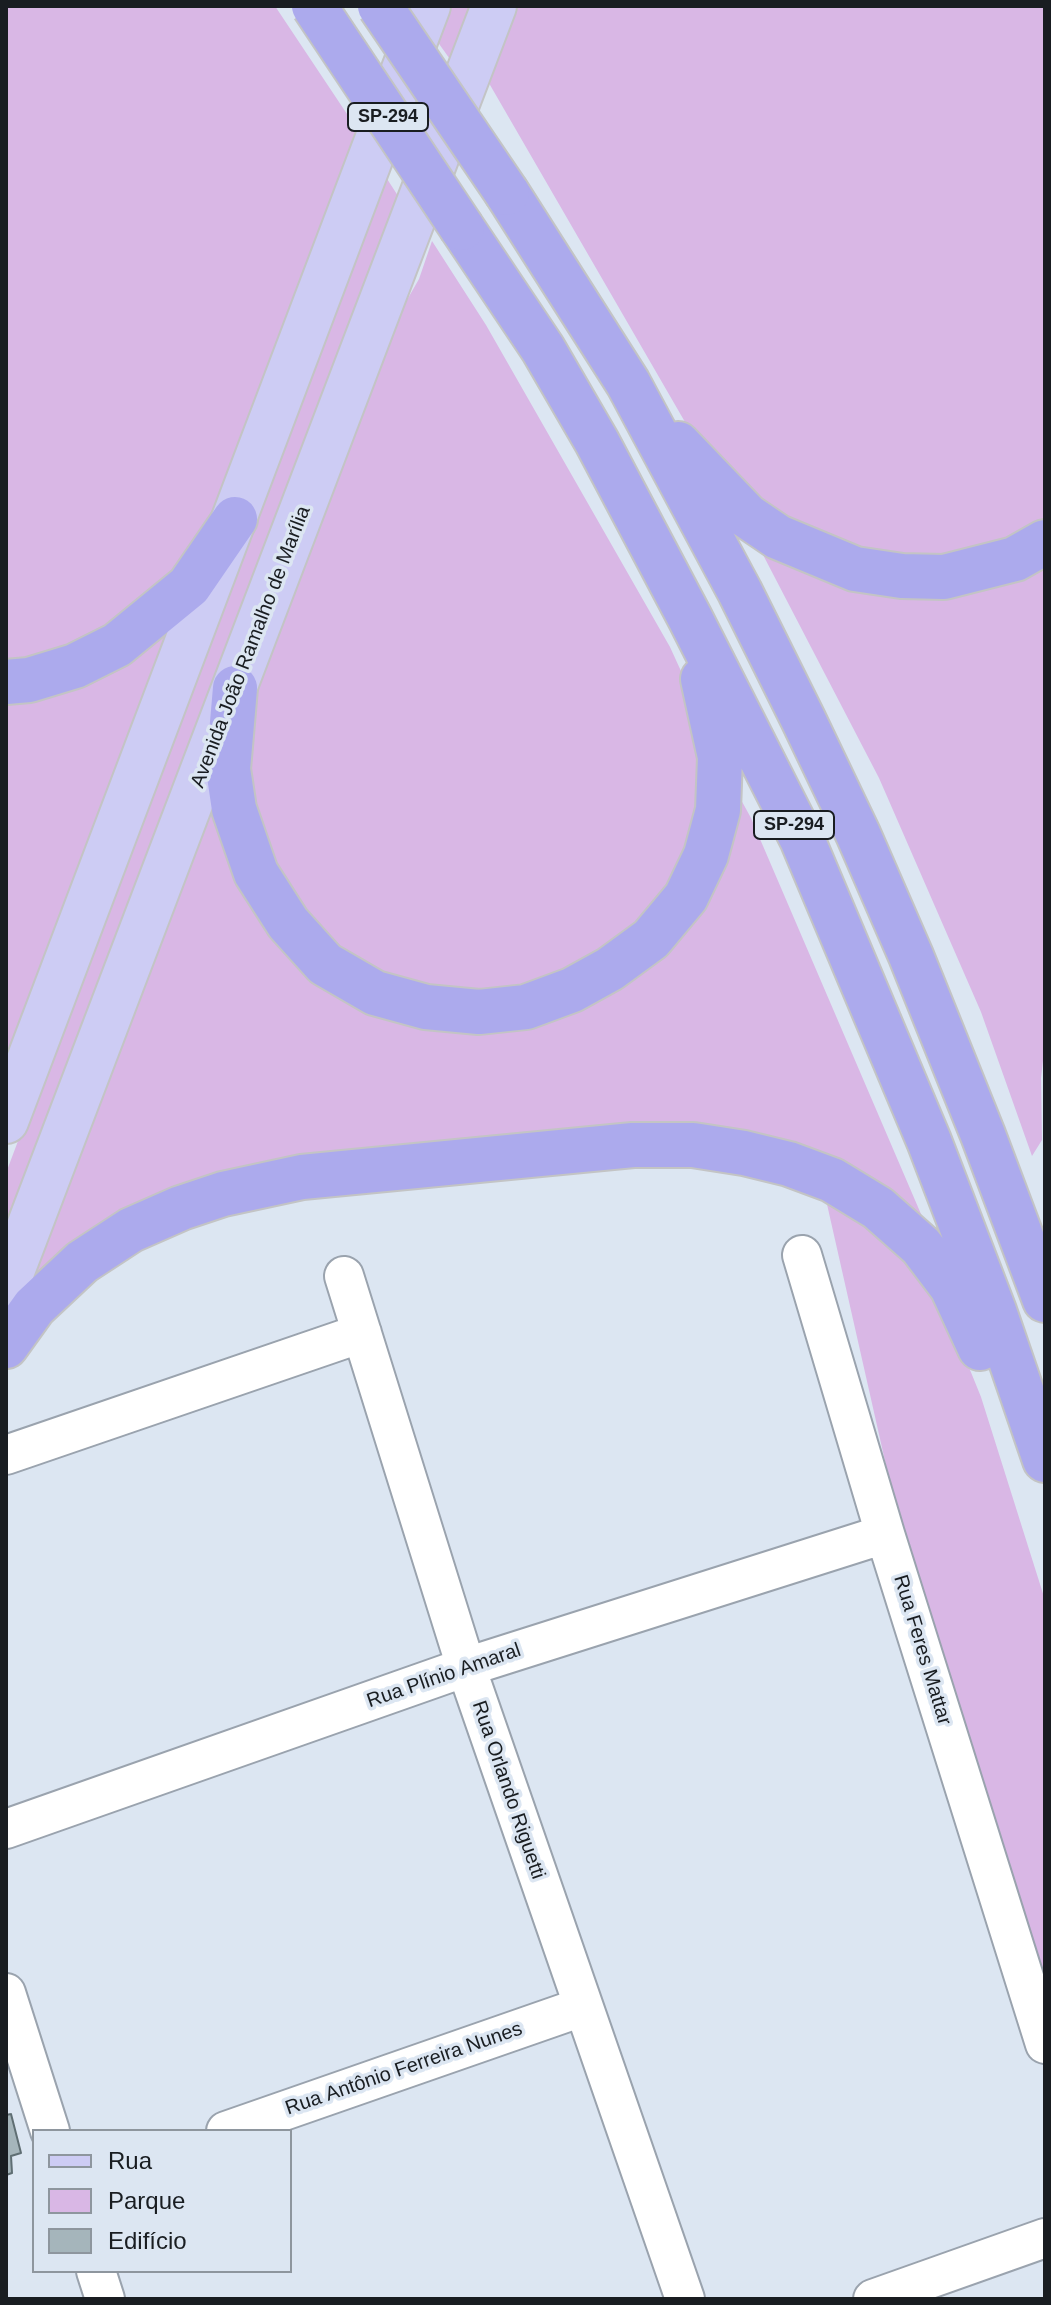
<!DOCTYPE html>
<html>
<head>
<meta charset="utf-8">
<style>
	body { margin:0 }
	#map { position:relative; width:1051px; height:2305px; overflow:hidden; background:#dce6f2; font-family:Helvetica,sans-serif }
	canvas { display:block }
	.frame { position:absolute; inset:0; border:8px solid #191d21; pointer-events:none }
	.legend { position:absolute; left:32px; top:2129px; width:260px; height:144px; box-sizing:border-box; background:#dce6f2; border:2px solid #8e969e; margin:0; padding:10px 14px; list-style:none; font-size:24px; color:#191d21 }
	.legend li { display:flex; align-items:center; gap:16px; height:40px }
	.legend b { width:40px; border:2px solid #8e969e }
</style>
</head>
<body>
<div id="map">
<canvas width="1051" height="2305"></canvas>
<div class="frame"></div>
<ul class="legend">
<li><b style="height:10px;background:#cdccf4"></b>Rua</li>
<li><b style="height:22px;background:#d9b7e5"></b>Parque</li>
<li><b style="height:22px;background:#a5b5bb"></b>Edifício</li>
</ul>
</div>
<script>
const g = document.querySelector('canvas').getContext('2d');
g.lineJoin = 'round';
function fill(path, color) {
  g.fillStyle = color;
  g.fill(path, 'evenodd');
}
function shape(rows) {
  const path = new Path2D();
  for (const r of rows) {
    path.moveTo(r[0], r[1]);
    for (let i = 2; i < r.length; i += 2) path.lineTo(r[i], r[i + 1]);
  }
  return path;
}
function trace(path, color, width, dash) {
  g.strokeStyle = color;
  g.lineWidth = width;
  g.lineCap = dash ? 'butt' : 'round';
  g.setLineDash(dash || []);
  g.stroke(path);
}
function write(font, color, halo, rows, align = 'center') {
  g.font = font + ' Helvetica,sans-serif';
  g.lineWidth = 7;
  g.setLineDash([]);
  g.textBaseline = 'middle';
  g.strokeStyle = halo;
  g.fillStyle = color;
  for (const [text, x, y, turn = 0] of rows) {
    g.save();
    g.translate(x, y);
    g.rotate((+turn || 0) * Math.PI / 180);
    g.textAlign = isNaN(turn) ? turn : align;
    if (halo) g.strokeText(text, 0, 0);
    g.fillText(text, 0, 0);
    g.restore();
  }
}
fill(shape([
	[6,6,275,6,357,129,221,503,201,548,110,635,6,670],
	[443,6,474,6,452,62,432,34],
	[514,6,1045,6,1045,527,916,568,768,520,696,441,486,78],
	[382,171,400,199,6,1235,6,1173],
	[432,241,486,325,670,647,686,682,708,783,689,867,634,937,501,999,403,990,316,935,258,844,244,724,403,307,419,279],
	[760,549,819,578,868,591,1045,561,1045,1043,1041,1078,1042,1140,1032,1156,981,1012,879,778],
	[177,617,6,1070,6,695],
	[734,787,751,818,933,1242,803,1155,281,1168,22,1301,216,799,274,940,537,1025,579,1012,612,994,647,966],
	[824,1191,896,1240,951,1323,981,1397,1045,1600,1045,1979,897,1514]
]), '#d9b7e5');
const building = shape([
	[11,2114,21,2153,11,2156,12,2173,6,2175,6,2115,11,2114]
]);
fill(building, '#a5b5bb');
trace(building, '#5f6e73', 2);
const minor = shape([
	[802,1255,885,1534,1045,2044],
	[344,1276,466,1667,685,2299],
	[6,1455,362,1333],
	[6,1829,466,1667,885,1534],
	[6,1993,50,2131],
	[226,2131,582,2007],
	[96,2271,105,2299],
	[873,2299,1045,2238]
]);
const major = shape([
	[6,1121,428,6],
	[6,1287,494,6]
]);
const highway = shape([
	[507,193,628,383,740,592,803,719,858,834,911,956,983,1135,1045,1300],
	[462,228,543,349,597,442,690,618,802,839,929,1141,994,1311,1045,1460],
	[678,444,747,516,778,537,855,569,902,576,944,577,1015,559,1045,542],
	[6,682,29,680,75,666,117,645,189,586,235,519],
	[235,688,228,769,234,809,256,873,288,923,325,964,375,993,426,1007,479,1012,526,1007,572,990,610,969,651,939,686,897,706,855,718,810,720,757,703,679],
	[6,1346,34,1307,82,1262,131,1230,181,1208,223,1194,302,1177,633,1145,693,1145,744,1153,789,1164,832,1180,878,1208,921,1246,952,1287,980,1348]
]);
trace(minor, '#9aa3ae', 42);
trace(major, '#c3c4c5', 48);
trace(highway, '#c3c4c5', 48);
trace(minor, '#fff', 38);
trace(major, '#cdccf4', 44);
trace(highway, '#acaaed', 44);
const highwayBridge = shape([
	[314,6,462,228],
	[380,6,507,193]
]);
trace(highwayBridge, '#c3c4c5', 48, []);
trace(highwayBridge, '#acaaed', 44);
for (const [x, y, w] of [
	[388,117,80],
	[794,825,80]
]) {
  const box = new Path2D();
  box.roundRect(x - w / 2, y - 14, w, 28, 6);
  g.fillStyle = '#dce6f2';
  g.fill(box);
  trace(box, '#191d21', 2);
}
write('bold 18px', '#191d21', null, [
	["SP-294",388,117],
	["SP-294",794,825]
]);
write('20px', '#191d21', '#dce6f2', [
	["Avenida João Ramalho de Marília",251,647,-69],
	["Rua Feres Mattar",922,1650,73],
	["Rua Plínio Amaral",444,1676,-19],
	["Rua Orlando Riguetti",508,1790,71],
	["Rua Antônio Ferreira Nunes",404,2069,-19]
]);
</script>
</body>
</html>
